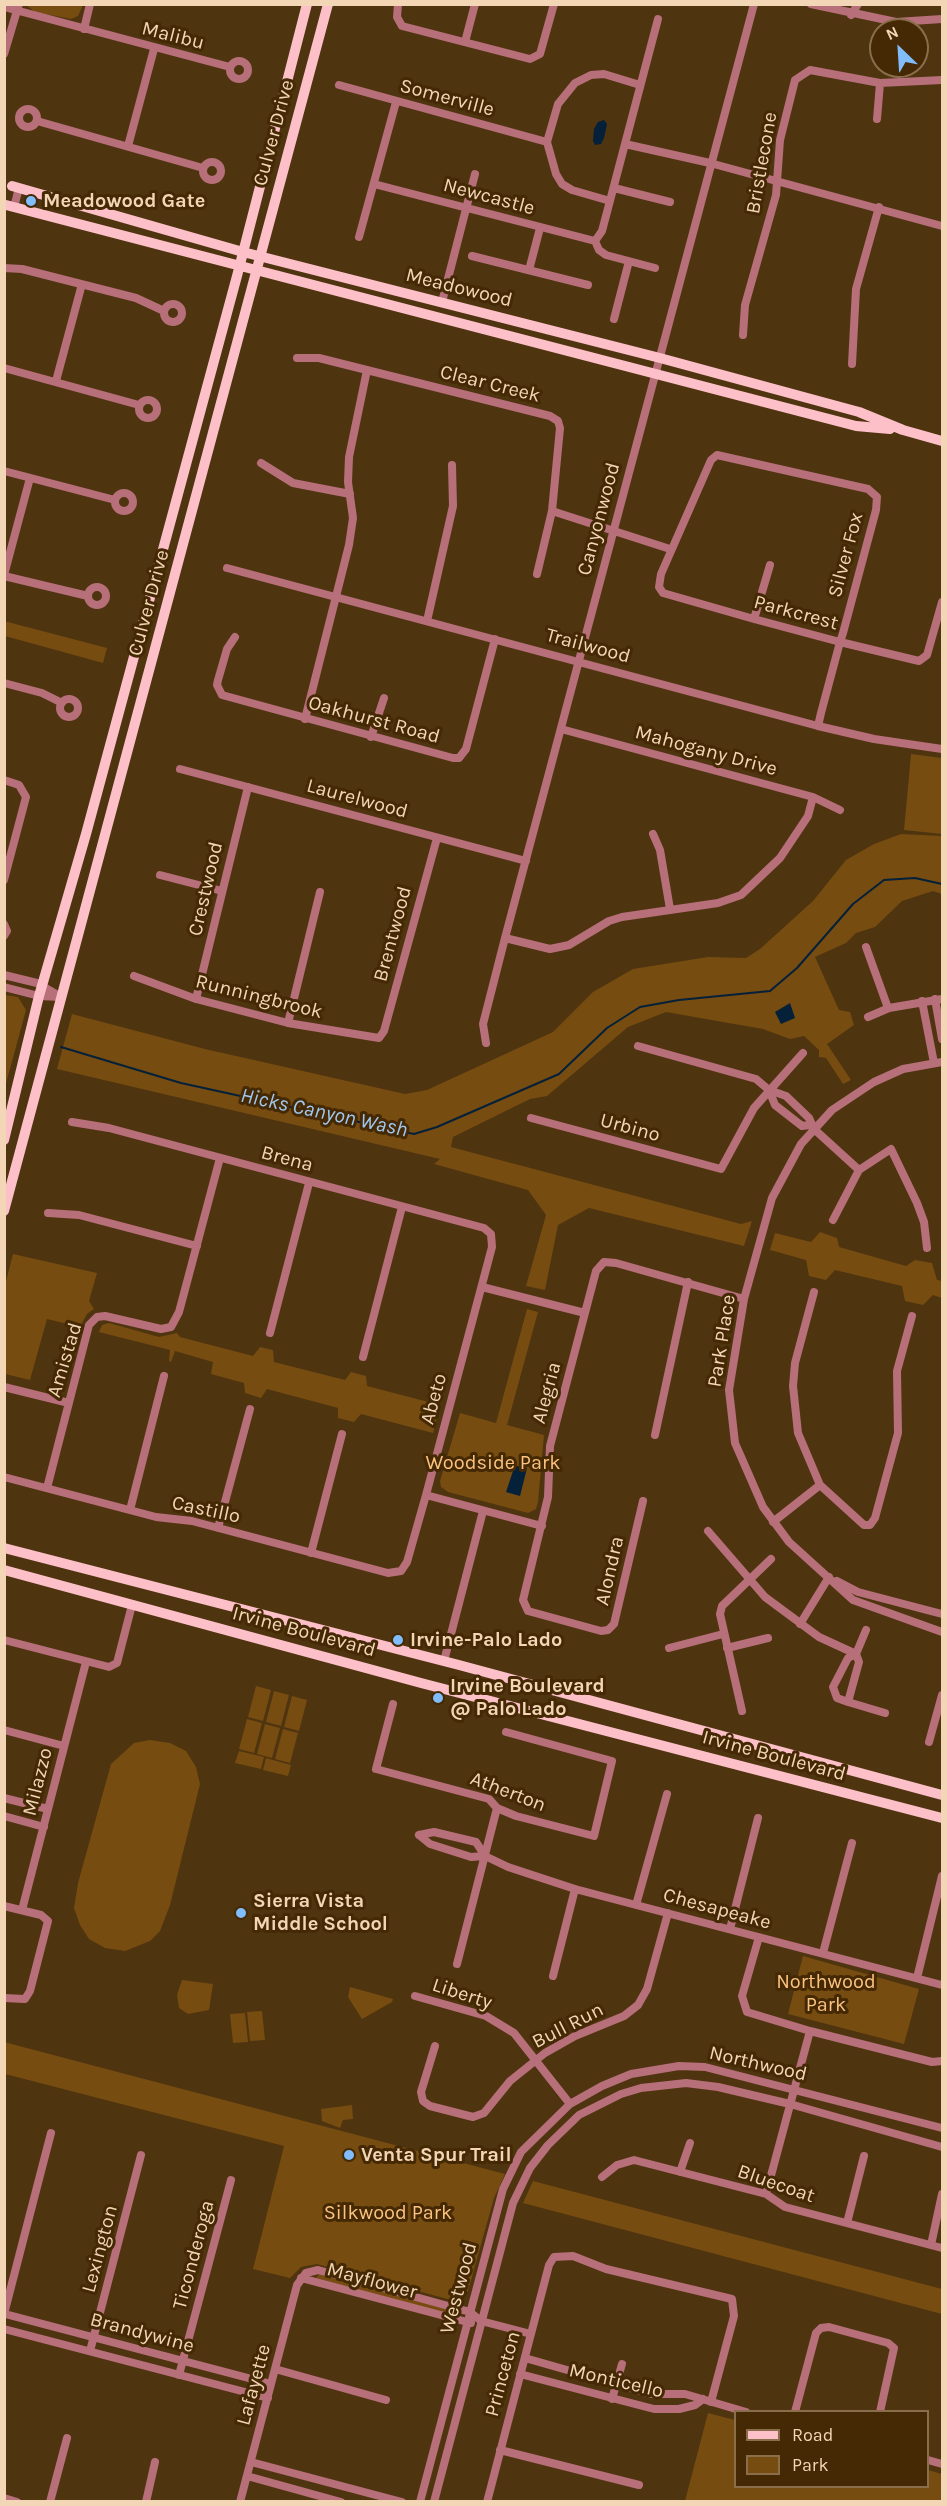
<!DOCTYPE html>
<html>
<head>
<meta charset="utf-8">
<style>
	body { margin:0 }
	#map { position:relative; width:947px; height:2506px; overflow:hidden; background:#4f3410; font-family:Karla,sans-serif }
	canvas { display:block }
	.frame { position:absolute; inset:0; border:6px solid #f3d6b6; pointer-events:none }
	.legend { position:absolute; left:734px; top:2410px; width:195px; height:78px; box-sizing:border-box; background:#442904; border:2px solid #8a6e4b; margin:0; padding:8px 10px; list-style:none; font-size:18px; color:#f3d6b6 }
	.legend li { display:flex; align-items:center; gap:12px; height:30px }
	.legend b { width:30px; border:2px solid #8a6e4b }
	.north { position:absolute; left:869px; top:18px; width:60px; height:60px; box-sizing:border-box; background:#442904; border:2px solid #8a6e4b; border-radius:50%; rotate:335deg; font-size:16px; font-weight:700; line-height:24px; text-align:center; color:#f3d6b6 }
	.north::after { content:''; display:block; margin:auto; width:21px; height:27px; background:#80bdfa; clip-path:polygon(50% 0,100% 100%,50% 72%,0 100%) }
</style>
</head>
<body>
<div id="map">
<canvas width="947" height="2506"></canvas>
<div class="frame"></div>
<ul class="legend">
<li><b style="height:8px;background:#fdc0c8"></b>Road</li>
<li><b style="height:16px;background:#764c10"></b>Park</li>
</ul>
<div class="north">N</div>
</div>
<script>
const g = document.querySelector('canvas').getContext('2d');
g.lineJoin = 'round';
function fill(path, color) {
  g.fillStyle = color;
  g.fill(path, 'evenodd');
}
function shape(rows) {
  const path = new Path2D();
  for (const r of rows) {
    if (r.length === 3) {
      path.moveTo(r[0] + r[2], r[1]);
      path.arc(r[0], r[1], r[2], 0, 2 * Math.PI);
      continue;
    }
    path.moveTo(r[0], r[1]);
    for (let i = 2; i < r.length; i += 2) path.lineTo(r[i], r[i + 1]);
  }
  return path;
}
function trace(path, color, width, dash) {
  g.strokeStyle = color;
  g.lineWidth = width;
  g.lineCap = dash ? 'butt' : 'round';
  g.setLineDash(dash || []);
  g.stroke(path);
}
function write(font, color, halo, rows, align = 'center') {
  g.font = font + ' Karla,sans-serif';
  g.lineWidth = 6;
  g.setLineDash([]);
  g.textBaseline = 'middle';
  g.strokeStyle = halo;
  g.fillStyle = color;
  for (const [text, x, y, turn = 0] of rows) {
    g.save();
    g.translate(x, y);
    g.rotate((+turn || 0) * Math.PI / 180);
    g.textAlign = isNaN(turn) ? turn : align;
    if (halo) g.strokeText(text, 0, 0);
    g.fillText(text, 0, 0);
    g.restore();
  }
}
fill(shape([
	[26,5,83,5,78,16,71,19,35,12],
	[4,621,107,648,103,663,5,636],
	[911,754,942,758,942,834,904,830],
	[901,834,942,836,942,894,933,891,902,901,875,927,856,933,846,943,815,957,839,1010,850,1012,854,1025,827,1044,851,1080,843,1084,826,1058,819,1057,819,1050,804,1036,790,1039,763,1029,666,1012,628,1027,547,1096,530,1099,453,1137,451,1147,741,1224,752,1221,744,1246,589,1208,558,1225,545,1290,526,1286,546,1215,528,1190,434,1164,440,1159,57,1069,72,1014,205,1049,405,1094,427,1090,553,1032,593,992,633,969,708,957,746,958,760,949,813,901,846,860,874,844],
	[5,995,18,997,26,1010,5,1087],
	[820,1232,837,1238,839,1247,906,1266,915,1260,932,1263,937,1280,942,1281,942,1298,933,1295,923,1305,905,1301,902,1286,835,1270,826,1280,809,1276,806,1260,770,1250,775,1233,811,1242],
	[13,1254,97,1273,89,1301,94,1309,87,1314,80,1327,47,1319,30,1380,5,1374,5,1285],
	[527,1309,538,1312,507,1425,544,1435,538,1502,536,1509,528,1513,448,1492,441,1487,440,1481,460,1413,496,1423],
	[109,1323,159,1337,177,1333,180,1337,253,1356,260,1347,273,1350,274,1362,345,1380,351,1372,366,1376,367,1386,440,1405,433,1433,361,1414,354,1422,338,1418,338,1408,267,1389,261,1398,245,1393,244,1383,211,1374,213,1362,175,1351,171,1362,169,1361,170,1350,99,1332,102,1325],
	[256,1686,271,1690,263,1721,248,1717],
	[274,1691,289,1695,281,1726,266,1722],
	[292,1696,307,1700,299,1731,284,1727],
	[247,1719,262,1723,254,1753,239,1749],
	[265,1724,280,1728,272,1758,257,1754],
	[283,1729,298,1733,290,1763,275,1759],
	[150,1740,170,1743,186,1751,196,1767,200,1784,170,1905,160,1931,150,1941,125,1951,105,1948,89,1939,80,1925,74,1908,78,1883,111,1764,134,1743],
	[239,1751,264,1757,261,1769,235,1763],
	[266,1758,291,1765,288,1776,263,1770],
	[803,1956,919,1989,904,2044,788,2014],
	[182,1980,213,1984,209,2010,188,2014,179,2008,177,1995],
	[350,1987,393,1999,392,2002,362,2019,348,1997],
	[262,2011,265,2040,250,2041,247,2012],
	[245,2013,248,2042,233,2043,230,2014],
	[4,2042,505,2174,494,2198,468,2291,455,2301,317,2264,301,2267,290,2278,253,2269,284,2146,5,2074],
	[352,2105,353,2119,343,2120,340,2128,322,2121,321,2109],
	[533,2181,942,2289,942,2314,523,2203],
	[319,2274,450,2310,452,2312,451,2315,316,2278],
	[708,2413,735,2420,736,2486,928,2486,928,2470,942,2474,942,2501,685,2501]
]), '#764c10');
fill(shape([
	[604,120,607,124,604,138,601,144,595,145,593,141,594,129,598,122],
	[790,1003,795,1018,781,1024,775,1012],
	[512,1465,527,1468,520,1496,506,1492,513,1471,511,1470]
]), '#052039');
trace(shape([
	[61,1047,181,1083,414,1134,437,1127,559,1074,607,1028,640,1007,679,1000,770,991,797,968,853,904,884,880,915,878,942,884]
]), '#052039', 2);
trace(shape([
	[398,4,397,17,402,26,530,59,540,54,554,4],
	[811,4,896,22,942,19],
	[4,7,230,67],
	[851,15,858,4],
	[84,29,90,4],
	[465,42,475,4],
	[4,54,19,4],
	[239,70,9],
	[339,85,547,142],
	[28,118,9],
	[877,119,880,83],
	[37,121,203,168],
	[625,144,710,163,942,226],
	[128,146,154,49],
	[212,171,9],
	[374,184,595,241],
	[614,188,670,202],
	[610,201,572,190,562,184,556,174,547,142,558,104,575,83,591,75,604,74,640,85],
	[14,207,19,188],
	[359,237,396,102],
	[595,241,602,231,658,19],
	[595,241,599,250,606,255,655,268],
	[472,256,588,285],
	[4,268,22,269,136,298,164,311],
	[529,270,540,228],
	[442,302,475,174],
	[173,313,9],
	[614,319,629,261],
	[743,335,745,305,776,195,780,140,795,80,810,70,880,83,942,80],
	[297,358,319,358,550,416,558,421,560,428,552,511,537,574],
	[852,364,856,289,879,207],
	[4,368,139,405],
	[56,381,82,284],
	[148,409,9],
	[261,463,293,483,350,494],
	[4,471,115,500],
	[124,502,9],
	[552,511,670,549],
	[227,568,818,726,874,739,942,749],
	[4,575,30,478],
	[4,576,88,596],
	[97,596,9],
	[754,619,770,565],
	[427,621,453,506,452,465],
	[235,637,227,649,218,680,217,685,222,695,453,758,459,758,466,749,495,639],
	[4,683,42,693,62,703],
	[69,708,9],
	[305,719,349,545,353,518,348,482,349,457,367,370],
	[818,726,821,713,840,642,843,633,876,510,877,497,868,489,717,455,711,460,661,574,659,587,663,593,754,619,840,642,919,661,927,655,942,602],
	[561,729,813,797,840,810],
	[371,737,384,698],
	[180,769,526,861],
	[4,780,19,785,26,797,4,880],
	[653,834,660,850,670,909],
	[160,875,222,891],
	[4,924,7,931,4,936],
	[505,938,550,949,569,945,609,921,622,917,718,903,741,895,780,858,808,816,813,797],
	[866,947,888,1008],
	[4,975,37,983,61,997],
	[134,976,196,999,288,1023,379,1038,384,1031,437,838],
	[4,987,39,996,60,997],
	[196,999,248,787],
	[935,999,942,1039],
	[922,1001,934,1063],
	[868,1017,889,1008,942,999],
	[288,1023,320,892],
	[486,1043,483,1024,505,938,754,4],
	[638,1046,756,1079,769,1090,786,1096,809,1118,814,1129,859,1170],
	[942,1062,903,1069,874,1082,832,1110,801,1144,772,1198,744,1299,729,1390,735,1443,763,1507,789,1542,853,1600,942,1632],
	[769,1090,775,1105,802,1126,810,1125],
	[531,1118,721,1169,754,1108,803,1053],
	[48,1213,79,1215,197,1246],
	[833,1220,859,1170,891,1149,917,1203,924,1222,927,1248],
	[482,1287,585,1313],
	[814,1292,795,1363,793,1386,798,1433,820,1485,864,1525,870,1525,875,1518,898,1433,897,1371,912,1316],
	[270,1333,309,1183],
	[363,1357,402,1207],
	[4,1387,69,1403],
	[655,1435,688,1282],
	[4,1477,156,1517,192,1521,388,1573,401,1571,407,1562,426,1495,492,1247,491,1234,484,1228,109,1128,72,1122],
	[47,1488,89,1325,97,1317,105,1316,161,1329,171,1327,179,1312,220,1158],
	[426,1495,542,1526],
	[643,1501,614,1624,608,1630,601,1631,528,1611,523,1600,548,1497,550,1446,596,1271,604,1262,616,1263,744,1299],
	[130,1510,164,1376],
	[773,1522,820,1485],
	[218,1528,250,1409],
	[708,1531,765,1597,819,1637,856,1654,859,1662,848,1702,885,1713],
	[311,1553,342,1434],
	[837,1581,858,1592,942,1614],
	[800,1624,829,1577],
	[4,1640,109,1667,117,1663,132,1605],
	[669,1648,723,1634],
	[727,1648,768,1638],
	[444,1661,483,1511],
	[848,1702,837,1698,833,1687,848,1658,856,1654,866,1630],
	[393,1704,376,1769,489,1799,497,1808,516,1816,594,1836,612,1761,506,1732],
	[742,1711,720,1614,722,1606,771,1559],
	[4,1730,64,1746],
	[929,1742,942,1695],
	[4,1798,48,1809],
	[4,1816,44,1827],
	[419,1835,430,1844,471,1857,485,1856,508,1867,575,1889,942,1985],
	[419,1835,434,1832,476,1842,485,1856],
	[636,1905,667,1794],
	[4,1906,41,1915,48,1921,30,1991,25,1999,4,1998],
	[22,1910,86,1662],
	[730,1929,758,1818],
	[759,1937,742,1996,747,2012,810,2031,932,2062,942,2061],
	[823,1953,852,1843],
	[457,1964,497,1808],
	[553,1976,575,1889],
	[917,1978,942,1876],
	[415,1996,486,2016,514,2033,570,2104],
	[435,2046,421,2092,423,2101,430,2106,473,2117,484,2113,510,2081,545,2053,575,2036,624,2016,638,2005,647,1989,668,1913],
	[680,2172,690,2143],
	[602,2177,617,2165,634,2160,766,2194,785,2207,942,2248],
	[766,2194,810,2031],
	[847,2223,864,2156],
	[931,2245,942,2194],
	[301,2278,471,2323],
	[4,2314,51,2133],
	[5,2314,271,2384],
	[4,2329,268,2398],
	[90,2351,141,2155],
	[525,2358,651,2394,685,2394,746,2412],
	[275,2369,386,2400],
	[520,2374,654,2409,679,2409,695,2405,703,2399],
	[179,2375,231,2180],
	[612,2399,622,2364],
	[795,2412,816,2333,821,2328,829,2327,888,2343,894,2348,880,2412],
	[500,2450,639,2485],
	[928,2460,942,2464],
	[251,2462,402,2502],
	[247,2476,341,2502],
	[4,2498,17,2502],
	[50,2502,67,2438],
	[146,2502,155,2462],
	[240,2502,297,2285,306,2273,318,2270,470,2312,481,2321,531,2334],
	[420,2502,503,2189,521,2152,570,2104,602,2086,631,2074,679,2066,705,2067,942,2128],
	[434,2502,513,2203,530,2168,548,2145,579,2115,621,2094,641,2088,686,2083,718,2087,790,2104,942,2147],
	[487,2502,549,2265,554,2257,573,2256,606,2269,732,2299,734,2316,711,2402]
]), '#b76f7a', 8);
trace(shape([
	[12,186,243,252,660,358,859,412,903,430,942,441],
	[6,205,856,426,890,429],
	[4,1140,39,996,86,834,237,276,307,4],
	[4,1211,328,4],
	[4,1548,459,1665,942,1795],
	[4,1570,421,1683,942,1818]
]), '#fdc0c8', 10);
for (const [x, y, r, color] of [
	[31,201,6,"#80bdfa"],
	[398,1640,6,"#80bdfa"],
	[438,1698,6,"#80bdfa"],
	[241,1913,6,"#80bdfa"],
	[349,2155,6,"#80bdfa"]
]) {
  const dot = new Path2D();
  dot.arc(x, y, r, 0, 2 * Math.PI);
  g.fillStyle = color;
  g.fill(dot);
  trace(dot, '#442904', 2);
}
write('20px', '#f3d6b6', '#442904', [
	["Malibu",173,36,14],
	["Somerville",447,98,15],
	["Culver Drive",274,133,-75],
	["Bristlecone",762,163,-80],
	["Newcastle",489,197,15],
	["Meadowood",459,288,14],
	["Clear Creek",490,384,14],
	["Canyonwood",599,519,-75],
	["Silver Fox",846,555,-75],
	["Culver Drive",149,603,-75],
	["Parkcrest",796,613,15],
	["Trailwood",588,646,15],
	["Oakhurst Road",374,720,15],
	["Mahogany Drive",706,751,15],
	["Laurelwood",357,799,15],
	["Crestwood",206,889,-77],
	["Brentwood",393,934,-75],
	["Runningbrook",259,997,14],
	["Urbino",630,1128,15],
	["Brena",287,1159,15],
	["Park Place",722,1341,-81],
	["Amistad",65,1360,-73],
	["Alegria",547,1393,-75],
	["Abeto",434,1399,-75],
	["Castillo",206,1510,12],
	["Alondra",610,1571,-77],
	["Irvine Boulevard",304,1632,15],
	["Irvine Boulevard",774,1756,15],
	["Milazzo",38,1782,-76],
	["Atherton",508,1792,21],
	["Chesapeake",717,1909,15],
	["Liberty",462,1994,18],
	["Bull Run",568,2026,-27],
	["Northwood",758,2064,13],
	["Bluecoat",776,2184,19],
	["Lexington",100,2249,-75],
	["Ticonderoga",194,2255,-75],
	["Mayflower",372,2281,15],
	["Westwood",459,2288,-75],
	["Brandywine",142,2333,15],
	["Princeton",503,2374,-75],
	["Monticello",616,2381,13],
	["Lafayette",254,2385,-75]
]);
write('bold 20px', '#f3d6b6', '#442904', [
	["Meadowood Gate",43,201],
	["Irvine-Palo Lado",410,1640],
	["Irvine Boulevard",450,1686],
	["@ Palo Lado",450,1709],
	["Sierra Vista",253,1901],
	["Middle School",253,1924],
	["Venta Spur Trail",361,2155]
], 'left');
write('20px', '#fbc280', '#442904', [
	["Woodside Park",493,1463],
	["Northwood",826,1982],
	["Park",826,2005],
	["Silkwood Park",388,2213]
]);
write('italic 21px', '#a1c8f0', '#442904', [
	["Hicks Canyon Wash",324,1113,12]
]);
</script>
</body>
</html>
